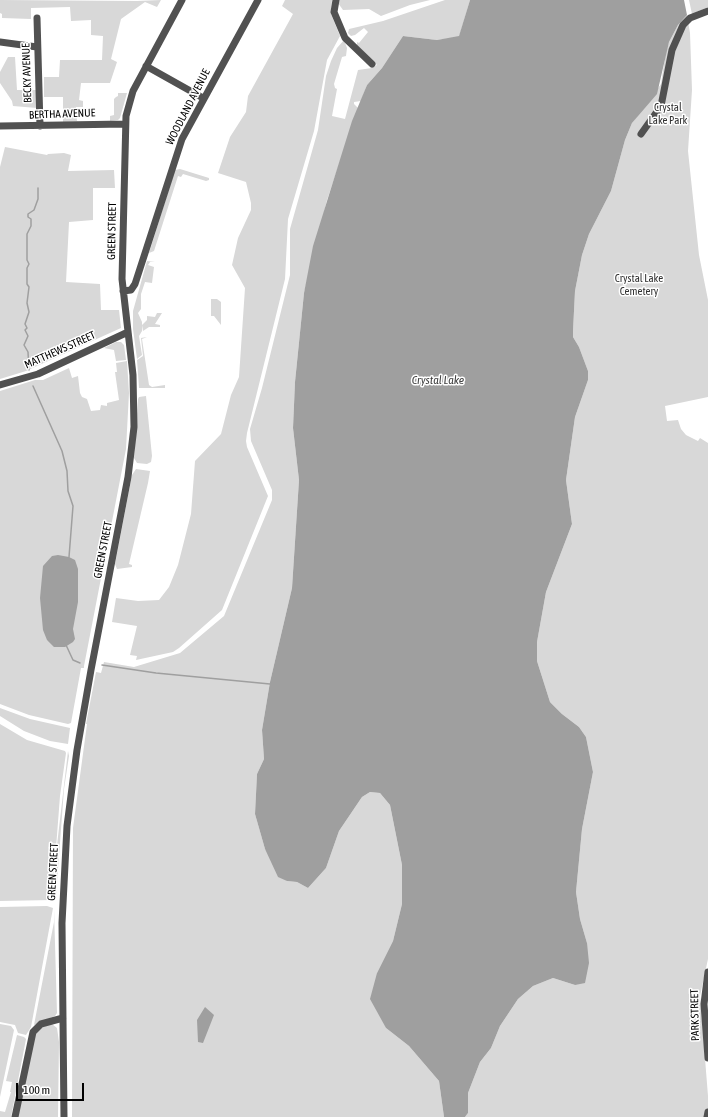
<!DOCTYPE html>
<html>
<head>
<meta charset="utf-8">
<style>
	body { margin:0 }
	#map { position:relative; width:708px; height:1117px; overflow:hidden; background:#fff; font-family:"Asap Condensed",sans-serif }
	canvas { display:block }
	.scale { position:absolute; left:16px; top:1083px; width:68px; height:18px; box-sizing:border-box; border:2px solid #000; border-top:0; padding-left:5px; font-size:12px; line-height:14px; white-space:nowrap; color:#000; -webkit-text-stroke:3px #fff; paint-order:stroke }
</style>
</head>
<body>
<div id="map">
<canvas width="708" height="1117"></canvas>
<div class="scale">100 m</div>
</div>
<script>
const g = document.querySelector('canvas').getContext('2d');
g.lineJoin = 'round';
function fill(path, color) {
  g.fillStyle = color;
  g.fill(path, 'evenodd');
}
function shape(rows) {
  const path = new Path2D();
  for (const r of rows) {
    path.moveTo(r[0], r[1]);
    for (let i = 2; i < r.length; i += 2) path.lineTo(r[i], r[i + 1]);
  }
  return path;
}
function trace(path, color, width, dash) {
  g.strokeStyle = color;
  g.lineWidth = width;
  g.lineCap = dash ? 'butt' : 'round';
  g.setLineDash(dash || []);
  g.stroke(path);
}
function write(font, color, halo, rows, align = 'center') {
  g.font = font + ' "Asap Condensed",sans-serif';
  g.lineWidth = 3;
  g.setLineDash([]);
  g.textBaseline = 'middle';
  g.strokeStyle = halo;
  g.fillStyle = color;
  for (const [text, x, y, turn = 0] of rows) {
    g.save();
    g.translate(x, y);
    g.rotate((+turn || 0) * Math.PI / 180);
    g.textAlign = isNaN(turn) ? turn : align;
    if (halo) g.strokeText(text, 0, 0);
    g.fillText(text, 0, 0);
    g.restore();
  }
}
fill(shape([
	[0,0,137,1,161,0,157,7,145,2,121,19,111,59,117,62,110,83,81,83,79,100,83,101,83,107,76,107,77,121,81,121,63,122,63,97,44,97,44,77,59,77,60,60,102,60,103,36,91,35,91,20,71,21,70,7,31,8,31,19,2,18,2,14,0,13],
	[285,0,332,0,331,14,340,36,327,60,314,131,288,219,285,279,247,433,246,441,247,447,268,496,222,610,179,648,173,652,136,660,137,656,130,655,137,626,112,622,116,598,138,601,159,600,169,587,178,565,191,514,195,461,221,434,231,395,239,377,245,288,232,265,238,238,251,210,251,203,246,182,218,173,230,137,246,112,248,96,293,14,282,6],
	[338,0,430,0,410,5,381,16,369,9,343,10,338,3],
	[445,0,470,0,459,37,437,40,403,36,382,68,367,85,361,101,354,102,354,104,358,108,327,200,304,293,295,382,293,428,299,480,292,588,270,682,262,730,264,759,257,774,255,814,265,849,287,881,297,882,308,888,326,868,339,831,362,797,370,792,380,793,390,805,402,865,402,904,393,941,377,973,386,1028,409,1046,439,1081,444,1117,72,1117,73,828,87,724,86,724,96,672,101,673,104,662,134,667,180,653,224,616,272,500,272,490,251,441,250,429,262,388,290,275,290,229,318,130,326,76,331,61,337,48,344,40,347,48,346,56,342,57,334,84,335,88,337,89,332,116,345,119,358,70,372,68,377,65,357,45,357,42,359,43,368,32,364,28,355,35,351,36,348,33,349,29,383,21],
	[689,0,708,0,708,7,692,14],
	[687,15,690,33,692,90,688,151,699,255,708,300,708,397,665,406,667,421,678,420,681,429,686,435,698,441,700,438,708,443,708,959,700,996,708,1096,708,1117,465,1117,468,1113,468,1093,480,1062,491,1048,500,1026,518,999,533,986,553,978,575,985,587,943,580,919,576,892,582,829,593,772,586,737,579,727,562,714,550,702,537,661,537,642,546,592,572,524,566,480,575,417,588,380,588,371,579,347,573,337,573,331,575,291,582,255,589,234,611,191,625,140,632,123,661,84,666,51,669,42,678,25],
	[8,57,15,57,17,90,36,90,37,108,13,106,12,101,0,83,0,72],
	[118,93,127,93,120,118,118,120,110,121,110,116,114,115,114,99,116,97,118,96],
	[5,147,47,155,48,154,64,153,71,155,68,171,114,170,115,188,93,188,93,220,69,222,66,282,100,284,101,310,119,310,121,328,26,371,0,379,0,167],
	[180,169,209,178,209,180,206,181,183,174,181,177,178,176,154,251,149,253,175,170],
	[147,261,155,262,150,262,148,265,154,267,152,283,145,282,141,294,141,309,138,313,142,322,142,331,139,336,142,355,137,359,133,329,133,311],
	[211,299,217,299,221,302,221,325,214,316,211,316],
	[157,313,162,313,155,324,160,325,160,327,149,327,143,331,142,325,147,320,147,316,155,317],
	[147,337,142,339,149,385,152,387,165,385,165,388,139,388,137,360,143,356,141,338],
	[116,342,121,342,124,345,126,360,116,361,114,350,104,348],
	[127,361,129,393,126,449,84,666,84,668,81,668,71,723,68,724,29,715,0,704,0,391,35,380,43,380,69,368,72,378,78,376,80,393,82,397,87,399,91,411,100,410,101,405,107,406,107,403,119,400,115,372,117,372,116,363],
	[146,396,152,456,151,462,147,464,137,463,134,458,138,399,139,397],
	[136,469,150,471,148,483,129,564,132,565,132,567,117,569,115,564,132,475],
	[0,708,30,719,70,728,68,744,50,741,24,731,0,716],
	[0,724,27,740,65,751,66,753,60,796,52,900,0,901],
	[68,751,69,756,64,789,56,896,54,899,57,845],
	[47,906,53,908,31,1027,26,1035,18,1033,15,1025,0,1022,0,907],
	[54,909,57,1013,55,1016,34,1025,54,922],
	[0,1024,11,1026,14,1030,0,1097],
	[52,1024,57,1028,59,1042,58,1117,17,1117,34,1035,39,1028],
	[17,1035,24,1037,26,1039,11,1117,0,1117,0,1111,5,1112,11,1092,10,1092,12,1082,6,1081]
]), '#d8d8d8');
fill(shape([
	[470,0,684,0,687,15,678,25,669,42,657,94,632,123,625,140,611,191,589,234,582,255,575,291,573,331,573,337,579,347,588,371,588,380,575,417,566,480,572,524,546,592,537,642,537,661,550,702,562,714,579,727,586,737,593,772,582,829,576,892,580,919,587,943,589,963,585,983,575,985,553,978,533,986,518,999,500,1026,491,1048,480,1062,468,1093,468,1113,465,1117,444,1117,439,1081,409,1046,386,1028,370,999,377,973,393,941,402,904,402,865,390,805,380,793,370,792,362,797,339,831,326,868,308,888,297,882,287,881,278,877,265,849,255,814,257,774,264,759,262,730,270,682,292,588,299,480,293,428,295,382,304,293,313,246,352,121,367,85,382,68,403,36,437,40,459,36],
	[58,555,69,557,75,560,78,569,78,602,73,629,75,639,73,642,65,647,54,647,47,640,43,630,40,598,43,566,52,556],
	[205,1007,214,1015,203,1043,198,1042,197,1020]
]), '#9f9f9f');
trace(shape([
	[29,370,28,352,24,345,28,336,25,330,27,328,25,324,29,312,27,303,29,287,27,284,27,268,29,264,27,260,27,234,31,226,31,219,28,217,28,214,34,210,38,199,38,188],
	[33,386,62,451,67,471,68,491,73,506,69,557],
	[66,645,73,660,80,663],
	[102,665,156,673,270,684]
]), '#9f9f9f', 1.5);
trace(shape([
	[336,0,334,12,345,38,372,64],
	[37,18,40,126],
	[0,42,37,47],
	[146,66,203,98],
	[0,126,125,124],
	[641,134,661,106,672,50,683,25,690,18,708,11],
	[123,291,131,290,135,284,182,139,258,0],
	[0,385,38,374,128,332],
	[708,972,704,1004,708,1058],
	[15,1117,33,1032,41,1024,63,1018],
	[64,1117,62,923,67,826,77,750,91,670,128,477,134,427,133,375,122,279,126,116,133,91,182,0],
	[707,1117,708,1112]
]), '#515151', 7);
write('11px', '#000', '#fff', [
	["BECKY AVENUE",27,73,-92],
	["WOODLAND AVENUE",188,107,-63],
	["BERTHA AVENUE",62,114,-2],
	["GREEN STREET",112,231,-89],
	["MATTHEWS STREET",60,350,-24],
	["GREEN STREET",103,550,-79],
	["GREEN STREET",53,872,-87],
	["PARK STREET",695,1015,-91]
]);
write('11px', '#2f2f2f', '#fff', [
	["Crystal",668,108],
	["Lake Park",668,121],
	["Crystal Lake",639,279],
	["Cemetery",639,292]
]);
write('italic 12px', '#404040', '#fff', [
	["Crystal Lake",438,380]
]);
</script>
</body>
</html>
